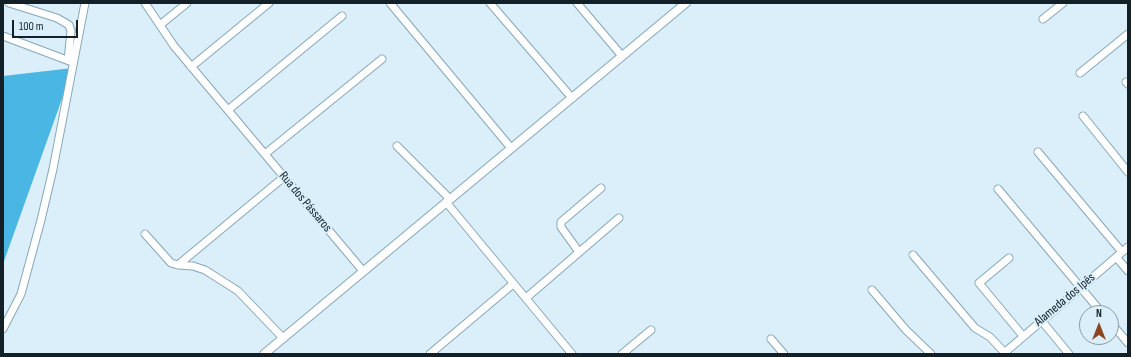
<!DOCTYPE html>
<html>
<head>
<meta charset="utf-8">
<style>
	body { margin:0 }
	#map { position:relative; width:1131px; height:357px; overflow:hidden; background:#daeffa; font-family:"Sofia Sans Condensed",sans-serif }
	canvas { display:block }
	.frame { position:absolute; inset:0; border:4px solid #132027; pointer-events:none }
	.north { position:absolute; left:1079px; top:305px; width:40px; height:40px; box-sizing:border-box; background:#daeffa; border:1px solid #8a9ca6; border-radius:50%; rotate:0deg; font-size:11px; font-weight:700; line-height:16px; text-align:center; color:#132027 }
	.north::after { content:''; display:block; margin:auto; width:14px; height:18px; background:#8c4520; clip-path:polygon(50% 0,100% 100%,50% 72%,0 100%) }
	.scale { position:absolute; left:12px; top:20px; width:66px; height:18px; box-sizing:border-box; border:2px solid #132027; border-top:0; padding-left:5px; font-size:12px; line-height:14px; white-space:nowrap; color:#132027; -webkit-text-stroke:3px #daeffa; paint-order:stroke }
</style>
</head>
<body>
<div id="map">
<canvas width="1131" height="357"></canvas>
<div class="frame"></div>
<div class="north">N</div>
<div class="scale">100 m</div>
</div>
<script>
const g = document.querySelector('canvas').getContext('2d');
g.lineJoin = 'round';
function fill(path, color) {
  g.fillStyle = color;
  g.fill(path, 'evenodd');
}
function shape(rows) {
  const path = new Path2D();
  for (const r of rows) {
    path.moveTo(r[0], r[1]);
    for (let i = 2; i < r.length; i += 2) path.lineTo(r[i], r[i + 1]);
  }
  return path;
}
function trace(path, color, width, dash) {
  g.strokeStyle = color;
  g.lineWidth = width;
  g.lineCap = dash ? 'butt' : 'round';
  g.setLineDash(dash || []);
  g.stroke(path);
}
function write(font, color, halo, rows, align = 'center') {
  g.font = font + ' "Sofia Sans Condensed",sans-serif';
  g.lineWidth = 4;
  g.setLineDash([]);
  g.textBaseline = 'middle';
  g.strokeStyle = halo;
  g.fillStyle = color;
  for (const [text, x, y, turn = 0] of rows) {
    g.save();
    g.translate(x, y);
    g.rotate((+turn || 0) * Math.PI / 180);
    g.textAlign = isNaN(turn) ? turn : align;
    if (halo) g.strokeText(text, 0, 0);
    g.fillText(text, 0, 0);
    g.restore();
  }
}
fill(shape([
	[73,68,3,264,3,76]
]), '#4ab6e4');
const minor = shape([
	[9,3,57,18,69,25,71,31,68,60],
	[145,3,174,46,363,271],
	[390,3,511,148],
	[490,3,572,98],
	[577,3,622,56],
	[1043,19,1063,3],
	[160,25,187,3],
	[3,36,72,62],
	[191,67,269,3],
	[1080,73,1128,34],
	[1126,82,1128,84],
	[228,110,342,16],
	[1083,116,1128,172],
	[397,146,450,199],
	[1038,152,1122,252],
	[265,154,382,59],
	[998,189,1102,313],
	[446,202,572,354],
	[145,234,171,263,178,265,284,177],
	[579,252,561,227,561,222,601,188],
	[913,255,975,328,990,337,1005,353],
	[1116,257,1128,271],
	[1009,258,979,283,1023,336],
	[178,265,193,266,205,270,238,291,283,338],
	[872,290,906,330,931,354],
	[526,298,619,218],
	[1041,320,1069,354],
	[1111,323,1128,343],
	[3,329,21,294,41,220,53,169,85,3],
	[771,339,784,354],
	[430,354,513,284],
	[622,354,651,330],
	[1003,354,1128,247]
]);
const major = shape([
	[264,354,686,3]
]);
trace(minor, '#85a7b9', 9);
trace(major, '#85a7b9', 10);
trace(minor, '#fff', 7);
trace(major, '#fff', 8);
write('13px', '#132027', '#daeffa', [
	["Rua dos Pássaros",305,202,50],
	["Alameda dos Ipês",1065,300,-40]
]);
</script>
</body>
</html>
